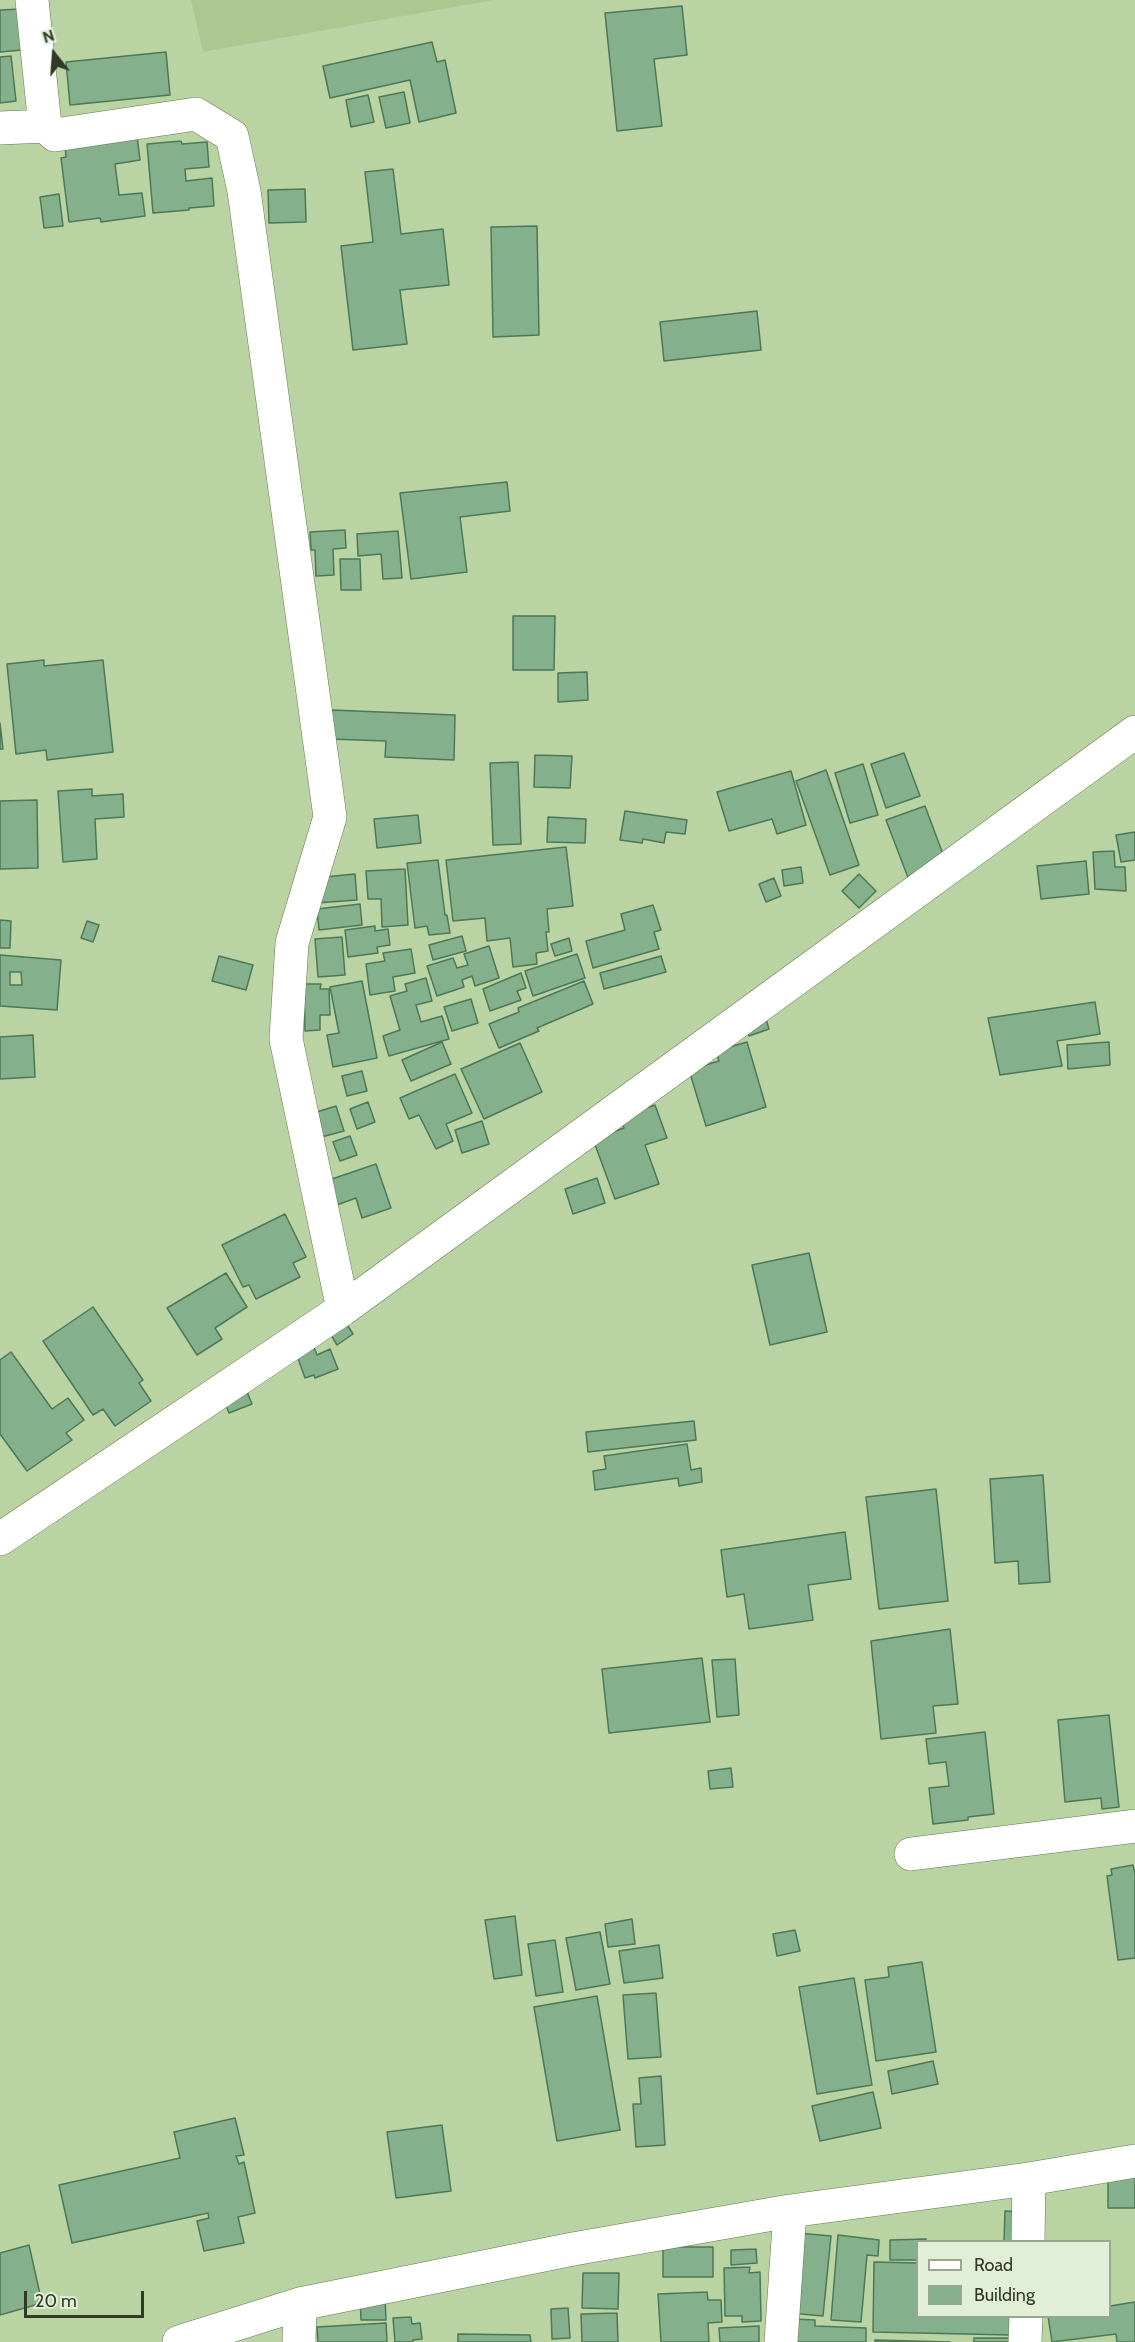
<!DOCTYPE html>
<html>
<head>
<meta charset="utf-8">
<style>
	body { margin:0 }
	#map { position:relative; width:1135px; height:2342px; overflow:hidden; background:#b9d3a3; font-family:Cabin,sans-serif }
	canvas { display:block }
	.legend { position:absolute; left:916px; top:2240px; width:195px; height:78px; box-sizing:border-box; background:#e1efd6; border:2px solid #9aa790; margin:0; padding:8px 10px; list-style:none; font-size:18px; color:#303a26 }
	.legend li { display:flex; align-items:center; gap:12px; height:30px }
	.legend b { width:30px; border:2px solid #9aa790 }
	.north { position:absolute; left:24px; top:24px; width:60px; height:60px; -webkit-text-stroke:4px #e1efd6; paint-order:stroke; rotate:343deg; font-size:16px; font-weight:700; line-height:24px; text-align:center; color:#303a26 }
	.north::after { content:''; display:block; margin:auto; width:21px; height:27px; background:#303a26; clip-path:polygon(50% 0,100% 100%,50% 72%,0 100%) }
	.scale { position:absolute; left:24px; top:2291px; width:120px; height:27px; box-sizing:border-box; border:3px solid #303a26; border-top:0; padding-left:8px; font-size:18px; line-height:21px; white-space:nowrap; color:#303a26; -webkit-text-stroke:4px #e1efd6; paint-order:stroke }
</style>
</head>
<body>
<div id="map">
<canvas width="1135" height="2342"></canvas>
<ul class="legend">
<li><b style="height:8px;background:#fff"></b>Road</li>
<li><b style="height:16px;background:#84b08c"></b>Building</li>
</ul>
<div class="north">N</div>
<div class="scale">20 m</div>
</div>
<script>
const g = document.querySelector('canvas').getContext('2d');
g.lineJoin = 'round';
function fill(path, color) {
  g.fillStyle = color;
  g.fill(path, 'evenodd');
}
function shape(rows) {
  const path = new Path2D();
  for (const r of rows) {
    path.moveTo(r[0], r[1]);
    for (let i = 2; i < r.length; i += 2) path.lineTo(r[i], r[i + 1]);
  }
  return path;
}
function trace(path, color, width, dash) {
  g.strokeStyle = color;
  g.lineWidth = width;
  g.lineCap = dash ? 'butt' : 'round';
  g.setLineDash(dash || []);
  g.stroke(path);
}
fill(shape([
	[191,0,493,0,203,52]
]), '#acc891');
const building = shape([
	[682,6,687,55,654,59,662,126,617,131,605,13,682,6],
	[20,9,22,50,0,52,0,10,20,9],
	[432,42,437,62,445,60,456,113,419,122,410,80,330,98,323,66,432,42],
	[166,52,170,95,70,105,66,62,166,52],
	[11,56,16,101,0,103,0,57,11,56],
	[404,92,410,123,386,128,379,97,404,92],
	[368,95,374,122,351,127,346,100,368,95],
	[137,136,140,160,115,164,119,195,142,193,145,216,101,222,100,218,69,222,61,158,66,157,65,145,137,136],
	[181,141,182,144,207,142,209,167,185,169,186,181,212,178,214,206,189,208,189,210,153,213,147,144,181,141],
	[393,169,401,234,443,229,449,285,400,290,407,344,353,350,341,246,373,242,365,172,393,169],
	[305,189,306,222,269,223,268,190,305,189],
	[59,194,63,226,44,228,40,197,59,194],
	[537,226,539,335,493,337,491,227,537,226],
	[757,311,761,350,664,361,660,322,757,311],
	[507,482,510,511,460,517,467,572,411,579,400,493,507,482],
	[345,530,346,548,333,549,334,575,316,576,315,550,311,550,310,532,345,530],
	[398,531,402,578,383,579,381,554,358,556,357,534,398,531],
	[340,559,360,559,361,590,341,590,340,559],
	[513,616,555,616,554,670,513,670,513,616],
	[44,660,44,666,103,660,113,752,47,760,46,750,16,754,7,664,44,660],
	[587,672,588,700,558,702,558,673,587,672],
	[331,710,455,715,454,760,385,757,386,741,330,739,331,710],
	[0,723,3,749,0,749,0,723],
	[904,753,920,796,886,808,871,764,904,753],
	[535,755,572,756,570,788,534,787,535,755],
	[518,762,521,844,493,845,490,763,518,762],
	[863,764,878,815,850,823,835,773,863,764],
	[826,770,859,865,830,875,796,781,826,770],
	[791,771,806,825,777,834,772,819,729,831,717,792,791,771],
	[92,789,92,796,123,794,124,817,95,819,97,859,63,862,58,791,92,789],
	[37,800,38,868,0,869,0,801,37,800],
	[925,806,950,873,912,888,886,820,925,806],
	[625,811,687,820,685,834,666,832,664,843,643,839,642,843,620,840,625,811],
	[418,815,421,843,377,848,374,819,418,815],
	[548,817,586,819,585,843,547,842,548,817],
	[1135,832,1135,860,1121,862,1116,835,1135,832],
	[566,847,573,906,547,909,549,932,546,932,548,951,536,953,537,964,513,967,510,938,487,941,485,918,453,921,446,860,566,847],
	[1114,851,1115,867,1125,867,1126,891,1095,889,1093,852,1114,851],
	[438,860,445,915,447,915,450,933,429,935,427,926,415,928,407,863,438,860],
	[1086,861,1089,894,1041,899,1037,866,1086,861],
	[801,867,803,883,784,886,782,870,801,867],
	[405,869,408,925,382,927,381,899,368,899,366,871,405,869],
	[355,874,357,900,316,903,314,878,355,874],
	[859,874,876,891,859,908,842,891,859,874],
	[774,878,781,896,766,902,759,884,774,878],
	[360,904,362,925,319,930,317,909,360,904],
	[653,905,661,930,654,932,659,949,593,968,586,941,625,930,621,914,653,905],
	[0,920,11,921,10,948,0,948,0,920],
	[87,921,99,925,93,942,81,938,87,921],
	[375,926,375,931,388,929,390,945,377,947,378,953,348,957,345,930,375,926],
	[462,936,466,951,433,960,429,945,462,936],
	[342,937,345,975,318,977,315,939,342,937],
	[569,938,572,951,555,956,551,944,569,938],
	[489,946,499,978,475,986,472,976,462,980,464,987,437,996,427,966,453,958,457,968,468,965,464,954,489,946],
	[411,949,415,973,393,977,395,991,370,995,366,964,385,961,383,953,411,949],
	[577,954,585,978,533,996,525,971,577,954],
	[0,955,61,960,57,1010,0,1006,0,955],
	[10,972,21,972,22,985,10,985,10,972],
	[219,956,253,965,246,990,212,981,219,956],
	[661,956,666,972,604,989,600,973,661,956],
	[521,973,526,988,517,991,521,1000,490,1011,483,989,521,973],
	[426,978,432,1001,416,1005,421,1022,442,1016,449,1039,389,1056,383,1036,400,1030,390,996,407,991,405,984,426,978],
	[362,981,377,1058,333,1067,327,1035,339,1033,330,987,362,981],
	[584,981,593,1004,537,1028,539,1031,499,1048,489,1024,519,1012,518,1008,584,981],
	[304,984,321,984,320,989,329,989,330,1015,320,1015,320,1030,305,1031,304,984],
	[471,999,478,1023,452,1031,444,1007,471,999],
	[1095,1002,1100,1034,1057,1041,1062,1066,1000,1075,988,1018,1095,1002],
	[766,1019,769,1029,749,1036,745,1027,766,1019],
	[33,1035,35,1077,0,1079,0,1037,33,1035],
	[442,1042,451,1064,411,1081,402,1060,442,1042],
	[747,1042,766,1107,706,1126,689,1070,719,1061,716,1051,747,1042],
	[1109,1042,1110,1065,1068,1069,1067,1045,1109,1042],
	[520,1043,542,1092,484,1119,461,1069,520,1043],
	[362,1071,367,1091,347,1096,342,1076,362,1071],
	[455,1074,472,1113,446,1124,453,1141,436,1149,419,1115,409,1119,400,1098,455,1074],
	[368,1102,375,1122,357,1129,350,1109,368,1102],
	[655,1105,667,1138,645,1145,659,1184,615,1199,593,1139,624,1128,620,1117,655,1105],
	[336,1106,344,1131,314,1139,307,1115,336,1106],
	[482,1121,489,1144,462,1153,455,1130,482,1121],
	[350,1136,357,1155,340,1161,333,1142,350,1136],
	[376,1164,391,1208,362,1218,356,1198,334,1206,326,1181,376,1164],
	[597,1178,605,1203,573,1214,565,1189,597,1178],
	[285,1214,306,1257,293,1263,300,1277,256,1299,249,1285,243,1287,222,1245,285,1214],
	[809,1253,827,1332,770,1345,752,1265,809,1253],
	[226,1273,247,1307,215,1328,222,1339,197,1355,167,1308,226,1273],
	[93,1307,143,1380,139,1383,151,1401,115,1426,103,1409,93,1415,43,1341,93,1307],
	[343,1318,353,1334,337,1345,327,1328,343,1318],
	[311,1340,317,1355,330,1349,338,1369,315,1378,314,1375,305,1378,294,1347,311,1340],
	[11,1352,52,1409,68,1398,84,1420,66,1433,72,1440,27,1471,0,1434,0,1360,11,1352],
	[245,1387,252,1404,229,1413,222,1396,245,1387],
	[694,1421,696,1440,588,1452,586,1432,694,1421],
	[687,1444,691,1470,701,1468,702,1482,679,1486,678,1478,595,1490,593,1471,606,1469,604,1456,687,1444],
	[1043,1475,1050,1582,1019,1584,1018,1561,995,1563,990,1479,1043,1475],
	[936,1489,948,1601,879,1609,866,1497,936,1489],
	[845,1532,851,1579,808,1585,813,1620,749,1629,744,1594,727,1597,721,1550,845,1532],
	[950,1629,958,1704,933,1706,936,1733,881,1739,871,1641,950,1629],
	[702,1658,710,1722,609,1733,602,1669,702,1658],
	[735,1659,739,1715,717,1717,712,1660,735,1659],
	[1109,1715,1119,1807,1102,1809,1101,1798,1065,1802,1058,1720,1109,1715],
	[985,1732,994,1814,968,1817,968,1820,933,1824,929,1788,949,1786,946,1762,929,1764,926,1739,985,1732],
	[731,1768,733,1787,710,1789,708,1771,731,1768],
	[1133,1865,1135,1873,1135,1958,1118,1960,1107,1876,1112,1875,1111,1869,1133,1865],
	[515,1916,522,1975,494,1979,485,1920,515,1916],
	[632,1919,635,1944,608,1947,605,1924,632,1919],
	[795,1930,800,1951,777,1956,773,1934,795,1930],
	[600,1932,610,1984,576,1990,566,1938,600,1932],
	[555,1940,563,1992,536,1996,528,1944,555,1940],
	[659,1945,663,1978,624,1983,619,1951,659,1945],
	[922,1962,936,2052,876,2061,865,1980,889,1977,888,1967,922,1962],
	[854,1978,872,2085,817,2094,799,1987,854,1978],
	[656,1993,661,2057,628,2059,623,1995,656,1993],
	[597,1996,620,2130,557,2141,534,2007,597,1996],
	[933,2061,938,2084,892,2094,888,2071,933,2061],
	[661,2076,665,2145,636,2147,633,2104,641,2104,639,2078,661,2076],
	[873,2092,881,2128,820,2141,812,2106,873,2092],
	[235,2118,244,2155,236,2156,239,2164,244,2162,255,2213,238,2217,244,2243,204,2251,197,2221,209,2218,208,2213,72,2243,59,2185,180,2158,174,2132,235,2118],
	[442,2125,451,2191,396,2198,387,2132,442,2125],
	[1135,2174,1135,2208,1108,2208,1108,2175,1135,2174],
	[1005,2211,1024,2212,1022,2242,1004,2242,1005,2211],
	[798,2233,831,2236,823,2316,790,2313,798,2233],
	[838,2235,879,2240,878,2256,867,2255,861,2322,831,2320,838,2235],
	[926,2239,926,2242,918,2242,918,2260,890,2260,890,2240,926,2239],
	[29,2245,42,2303,0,2315,0,2253,29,2245],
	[663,2247,713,2247,713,2277,663,2277,663,2247],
	[756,2249,757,2263,731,2265,731,2250,756,2249],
	[874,2262,918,2263,918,2316,1011,2316,1011,2335,873,2332,874,2262],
	[750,2267,749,2273,760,2272,761,2321,742,2322,742,2316,725,2316,724,2268,750,2267],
	[583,2273,619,2273,618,2309,582,2308,583,2273],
	[707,2292,708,2300,721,2300,722,2322,708,2323,709,2342,661,2342,658,2294,707,2292],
	[385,2296,386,2320,361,2320,360,2297,385,2296],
	[1135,2302,1135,2342,1117,2342,1116,2334,1052,2342,1048,2316,1110,2316,1110,2306,1135,2302],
	[568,2308,570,2338,552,2339,551,2309,568,2308],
	[617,2313,618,2342,582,2342,581,2314,617,2313],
	[411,2317,412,2324,420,2323,422,2339,413,2340,413,2342,395,2342,393,2318,411,2317],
	[792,2319,815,2320,815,2326,866,2328,866,2342,791,2342,792,2319],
	[386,2323,387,2342,318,2342,317,2327,386,2323],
	[759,2326,759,2342,720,2342,719,2328,759,2326],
	[458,2334,530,2335,531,2342,458,2342,458,2334],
	[974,2338,1012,2338,1012,2342,974,2342,974,2338],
	[875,2340,950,2342,875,2342,875,2340]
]);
fill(building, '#84b08c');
trace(building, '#4d7857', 1.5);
const minor = shape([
	[32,0,45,126,55,135,196,114,232,136,244,191,330,817,292,943,286,1039,343,1309],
	[0,128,45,126],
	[0,1539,343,1309,1135,732],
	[911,1854,1135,1826],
	[1028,2242,1029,2179],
	[179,2342,300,2304,573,2249,790,2211,1029,2179,1135,2161],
	[299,2342,300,2304],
	[781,2342,790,2211],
	[1025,2342,1026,2316]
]);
trace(minor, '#647a4e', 34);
trace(minor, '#fff', 33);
</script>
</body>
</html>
